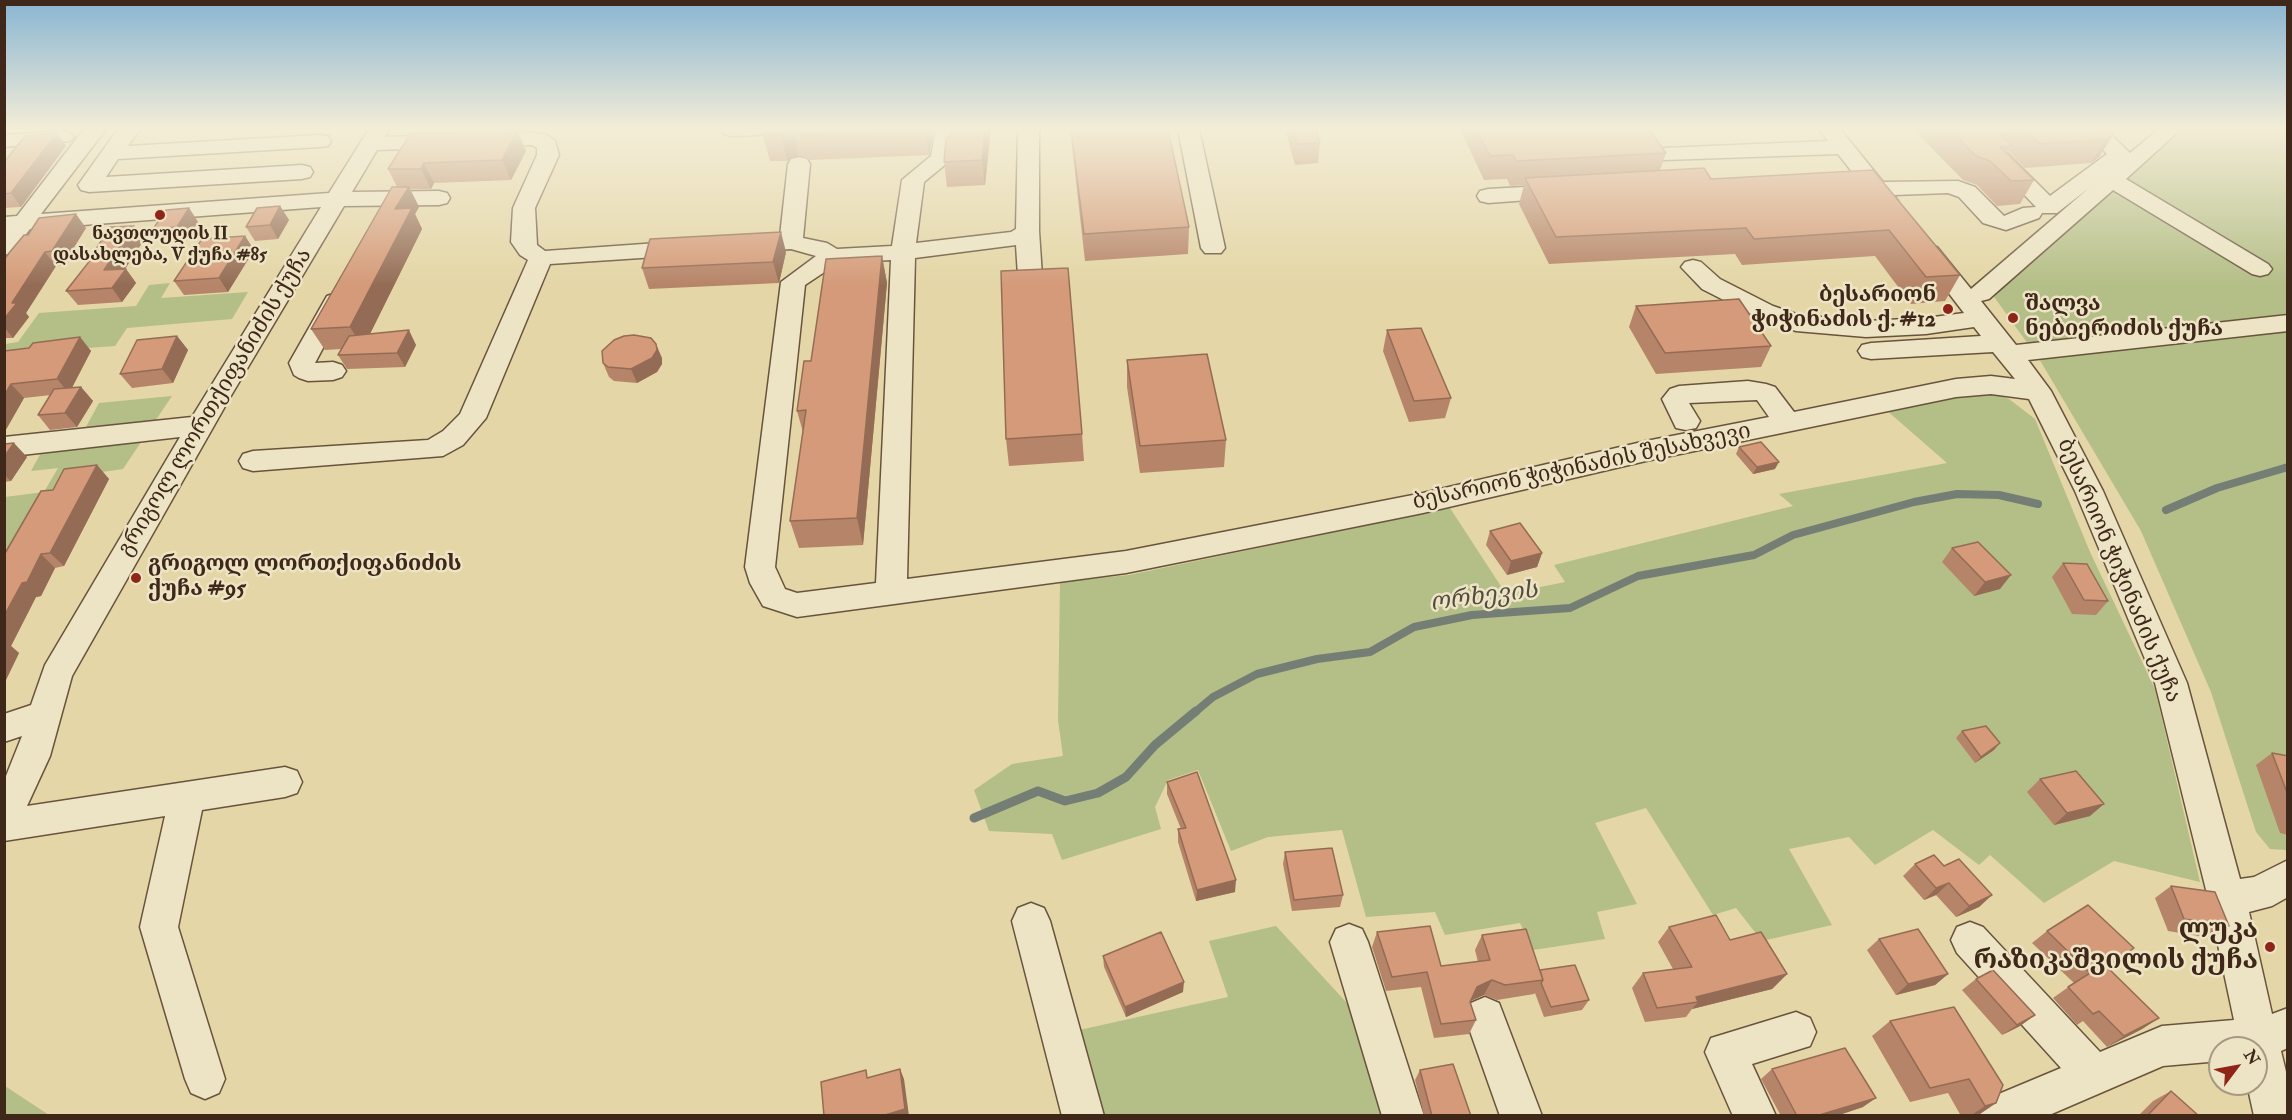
<!DOCTYPE html>
<html>
<head>
<meta charset="utf-8">
<style>
	body { margin:0 }
	#map { position:relative; width:2292px; height:1120px; overflow:hidden; background:#e4d6a6; font-family:"IM FELL Double Pica",serif }
	canvas { display:block }
	.frame { position:absolute; inset:0; border:6px solid #3f281a; pointer-events:none }
	.north { position:absolute; left:2208px; top:1036px; width:60px; height:60px; box-sizing:border-box; background:#ede4c5; border:2px solid #a79981; border-radius:50%; rotate:58deg; font-size:16px; font-weight:700; line-height:24px; text-align:center; color:#3f281a }
	.north::after { content:''; display:block; margin:auto; width:21px; height:27px; background:#8f2418; clip-path:polygon(50% 0,100% 100%,50% 72%,0 100%) }
</style>
</head>
<body>
<div id="map">
<canvas width="2292" height="1120"></canvas>
<div class="frame"></div>
<div class="north">N</div>
</div>
<script>
const g = document.querySelector('canvas').getContext('2d');
g.lineJoin = 'round';
function fill(path, color) {
  g.fillStyle = color;
  g.fill(path, 'evenodd');
}
function shape(rows) {
  const path = new Path2D();
  for (const r of rows) {
    path.moveTo(r[0], r[1]);
    for (let i = 2; i < r.length; i += 2) path.lineTo(r[i], r[i + 1]);
  }
  return path;
}
function trace(path, color, width, dash) {
  g.strokeStyle = color;
  g.lineWidth = width;
  g.lineCap = dash ? 'butt' : 'round';
  g.setLineDash(dash || []);
  g.stroke(path);
}
function write(font, color, halo, rows, align = 'center') {
  g.font = font + ' "IM FELL Double Pica","Noto Serif Georgian",serif';
  g.lineWidth = 5;
  g.setLineDash([]);
  g.textBaseline = 'middle';
  g.strokeStyle = halo;
  g.fillStyle = color;
  for (const [text, x, y, turn = 0] of rows) {
    g.save();
    g.translate(x, y);
    g.rotate((+turn || 0) * Math.PI / 180);
    g.textAlign = isNaN(turn) ? turn : align;
    if (halo) g.strokeText(text, 0, 0);
    g.fillText(text, 0, 0);
    g.restore();
  }
}
fill(shape([
	[2182,129,2287,129,2287,850,2270,849,2256,832,2211,692,2141,531,2041,362,1992,294],
	[170,283,161,298,248,292,232,319,127,328,115,346,5,354,5,344,18,342,39,313,136,306,149,285],
	[1989,392,2009,399,2035,419,2090,552,2155,689,2200,882,2114,861,2044,903,1990,855,1979,865,1933,830,1875,865,1849,837,1789,849,1832,925,1762,941,1736,908,1713,915,1646,808,1595,823,1637,904,1597,912,1605,939,1533,950,1520,923,1445,935,1435,912,1366,917,1342,830,1268,837,1231,851,1198,770,1168,780,1155,807,1161,829,1062,860,1052,834,989,831,974,790,1012,764,1063,756,1058,720,1060,582,1129,575,1450,508,1506,594,1565,582,1554,565,1793,506,1779,494,1947,463,1885,409],
	[172,396,123,469,74,476,5,579,5,497,44,492,58,468,31,471,42,451,75,447,99,403],
	[1276,926,1347,1003,1386,1115,1089,1115,1066,1033,1228,997,1209,941],
	[5,1086,49,1115,5,1115]
]), '#b4be87');
trace(shape([
	[2166,510,2217,488,2288,467],
	[1194,713,1213,697,1257,674,1317,659,1370,652,1414,627,1472,615,1570,608,1638,576,1754,555,1793,535,1914,502,1957,494,1999,495,2038,504]
]), '#747e74', 8);
trace(shape([
	[974,818,1038,791,1065,801,1098,793,1126,777,1155,745,1196,711]
]), '#747e74', 9);
const minor = shape([
	[84,129,106,129,41,214,329,193,369,129,389,129,385,137,530,132,547,135,555,141,559,155,535,208,537,245,545,251,686,241,694,243,698,248,694,253,686,255,550,264,486,418,463,445,443,456,253,471,243,468,239,461,243,454,253,451,428,440,443,431,460,414,528,260,520,255,511,242,513,208,537,155,537,148,532,145,377,150,352,192,439,191,447,193,450,198,447,203,439,205,344,206,232,394,72,676,50,756,27,806,285,767,297,771,302,782,297,793,285,797,202,810,178,927,225,1079,219,1093,205,1099,191,1093,185,1079,140,927,165,816,4,841,4,781,22,736,4,742,4,714,31,705,45,665,180,437,4,457,4,437,192,417,321,207,30,229,12,253,4,255,4,217,17,216,84,129],
	[118,129,140,129,128,146,320,135,328,136,331,141,328,146,320,147,118,159,106,177,302,165,310,167,313,172,310,177,302,179,89,192,81,190,78,185,118,129],
	[721,129,769,129,765,133,758,135,731,136,724,134,721,129],
	[936,129,957,129,952,159,924,182,916,243,1011,232,1016,229,1018,129,1039,129,1039,231,1042,276,1039,281,1030,283,1021,281,1018,276,1016,245,915,258,907,579,1126,551,1423,493,1646,441,1769,417,1757,400,1689,403,1700,421,1696,428,1686,430,1676,428,1662,399,1670,389,1679,386,1748,381,1766,384,1775,387,1794,412,1956,379,1991,376,2015,379,1993,352,1871,359,1862,357,1858,351,1862,345,1871,343,1981,336,1974,327,1926,334,1866,337,1796,331,1755,316,1702,289,1681,267,1685,262,1693,260,1701,262,1720,279,1773,306,1799,315,1866,321,1926,318,1964,313,1917,252,1921,247,1937,247,1971,289,2089,188,2057,213,2042,213,2039,218,2006,230,1983,223,1959,197,1948,193,1894,195,1898,201,1895,206,1879,206,1838,154,1664,160,1656,159,1653,154,1656,149,1664,148,1828,141,1819,129,1840,129,1883,182,1958,181,1975,187,2004,216,2023,208,2036,207,1961,129,1983,129,2050,196,2107,154,2083,129,2105,129,2130,153,2159,129,2181,129,2126,179,2268,264,2272,269,2268,274,2260,276,2252,274,2113,190,1989,299,1981,301,2016,345,2288,315,2288,331,2028,360,2051,391,2103,491,2187,683,2240,879,2254,877,2288,860,2288,897,2272,906,2249,912,2272,1014,2288,1008,2288,1048,2281,1051,2288,1080,2288,1116,2254,1116,2247,1084,2256,1084,2256,1048,2220,1048,2220,1061,2163,1066,2047,1116,1976,1116,1982,1101,2061,1068,1957,953,1951,940,1957,927,1970,922,1983,927,2100,1052,2162,1026,2234,1020,2208,898,2155,683,2075,491,2029,399,1991,394,1956,397,1646,461,1423,513,1126,573,797,617,763,606,750,583,745,567,781,282,816,256,791,249,743,252,735,250,731,245,735,240,743,238,780,236,788,164,791,159,799,157,807,159,810,164,803,238,827,243,837,249,892,246,902,180,931,156,936,129],
	[891,260,876,583,797,593,785,589,775,567,805,285,838,263,891,260],
	[1178,129,1199,129,1225,248,1221,253,1205,253,1201,248,1178,129],
	[63,131,70,133,74,137,70,141,4,147,4,135,63,131],
	[1561,185,1569,187,1572,192,1569,197,1488,203,1480,201,1477,196,1480,191,1488,189,1561,185],
	[336,293,345,296,348,301,315,363,333,362,342,365,346,371,342,377,333,380,308,381,299,378,294,375,289,363,327,296,336,293],
	[1031,903,1044,908,1050,921,1104,1116,1062,1116,1012,921,1018,908,1031,903],
	[1349,924,1362,929,1368,942,1424,1116,1382,1116,1330,942,1336,929,1349,924],
	[1485,997,1499,1003,1542,1116,1500,1116,1465,1017,1471,1003,1485,997],
	[1796,1012,1810,1018,1816,1032,1810,1046,1752,1064,1776,1116,1733,1116,1705,1052,1711,1038,1796,1012]
]);
trace(minor, '#68543d', 3);
fill(minor, '#ede4c5');
fill(shape([
	[766,129,934,129,929,155,810,160,798,155,787,161,770,161,763,136],
	[991,129,985,185,947,187,944,162,951,134],
	[1070,129,1168,129,1189,227,1188,254,1085,261],
	[1285,129,1316,129,1320,143,1318,163,1295,165],
	[1460,129,1649,129,1666,153,1660,170,1711,179,1873,170,1960,275,1945,301,1911,304,1875,256,1742,265,1735,254,1549,264,1519,204,1524,185,1510,186,1507,179,1484,180],
	[1913,129,2109,129,2114,133,2099,157,2091,163,2025,168,2008,151,2007,153,2034,180,2020,204,1997,206,1977,185,1963,180],
	[517,131,526,151,511,180,434,183,431,189,410,189,419,207,415,214,422,229,370,334,416,345,405,367,347,369,338,355,341,349,325,350,311,329,397,187,388,169],
	[66,146,21,207,4,208,4,162],
	[280,206,289,220,278,239,255,241,246,227],
	[189,208,198,222,186,241,163,243,153,229],
	[86,228,63,265,56,266,26,313,29,317,13,338,4,338,4,260],
	[245,236,254,250,228,292,184,295,174,281],
	[144,240,125,269,126,269,136,283,122,302,78,305,66,291,97,251,96,249],
	[786,252,779,283,649,289,642,268],
	[882,256,887,283,863,545,799,548,790,521,803,432,797,411],
	[1636,306,1771,346,1761,367,1656,374,1629,327],
	[1387,330,1451,398,1445,418,1409,422,1383,351],
	[177,336,188,350,173,383,132,388,120,374],
	[80,337,91,351,72,388,81,387,93,401,77,427,50,430,38,415,51,395,24,398,4,433,4,351,29,348],
	[662,358,662,364,657,372,637,383,614,381,609,377,603,363],
	[1127,360,1226,440,1224,467,1140,473,1127,387],
	[1082,434,1084,461,1009,466,1006,439],
	[4,444,27,457,11,481,4,482],
	[1739,447,1775,469,1753,474,1736,454],
	[97,465,109,479,64,566,55,568,41,596,36,597,11,646,19,653,4,684,4,555],
	[1490,531,1542,553,1537,567,1507,575,1486,545],
	[1952,548,2000,589,1974,596,1942,562],
	[2063,563,2108,601,2096,615,2072,614,2052,577],
	[1962,731,1994,750,1975,763,1956,738],
	[2272,753,2288,756,2288,835,2280,833,2256,765],
	[2040,779,2090,816,2054,825,2027,792],
	[1167,782,1235,892,1196,901,1178,842,1178,829,1181,829,1167,794],
	[1285,852,1343,895,1340,907,1292,911,1283,864],
	[1915,864,1944,866,1992,895,1979,907,1956,917,1936,895,1924,900,1903,876],
	[2171,886,2229,926,2212,938,2168,931,2155,898],
	[1669,927,1730,940,1787,974,1772,989,1692,1009,1686,1017,1645,1022,1632,988,1643,973,1673,969,1658,942],
	[2047,931,2107,967,2159,1018,2142,1029,2107,1047,2083,1021,2077,1025,2053,998,2074,983,2032,943],
	[1377,932,1441,966,1478,962,1475,950,1482,935,1589,1000,1582,1010,1544,1017,1535,993,1534,994,1497,1000,1484,995,1471,1001,1470,1002,1476,1020,1469,1034,1434,1038,1421,987,1386,991,1372,947],
	[1879,939,1948,974,1935,985,1896,995,1867,950],
	[1103,956,1183,992,1126,1017,1104,967],
	[1976,979,2035,1015,2020,1026,2002,1035,1962,990],
	[1954,1007,1996,1103,1977,1116,1961,1116,1948,1093,1910,1102,1872,1036,1890,1021],
	[1772,1069,1863,1107,1836,1116,1781,1116,1761,1079],
	[1420,1070,1471,1116,1424,1116,1415,1080],
	[2171,1091,2199,1116,2138,1116,2153,1101]
]), '#b68468');
fill(shape([
	[925,129,934,129,929,155,925,130],
	[985,129,991,129,985,185,982,160],
	[793,130,798,155,787,161,781,135],
	[517,131,526,151,511,180,502,160],
	[57,133,66,146,21,207,11,193],
	[2114,133,2099,157,2091,163,2106,139],
	[424,163,434,183,431,189,421,169],
	[409,187,419,207,415,214,422,229,363,348,350,327,395,209],
	[280,206,289,220,278,239,270,225],
	[189,208,198,222,186,241,177,227],
	[76,214,86,228,63,265,52,251],
	[134,226,144,240,115,284,104,270],
	[781,232,786,252,779,283,773,262],
	[245,236,254,250,228,292,219,278],
	[45,252,56,266,26,313,29,317,13,338,4,327,4,319,12,303],
	[882,256,887,283,863,545,857,518],
	[126,269,136,283,122,302,112,288],
	[409,330,416,345,405,367,397,353],
	[177,336,188,350,173,383,162,369],
	[80,337,91,351,69,393,57,379],
	[656,344,662,358,662,364,657,372,637,383,631,369],
	[11,384,24,398,4,433,4,396],
	[81,387,93,401,77,427,65,413],
	[14,443,27,457,11,481,4,475,4,457],
	[1779,462,1775,469,1753,474,1757,467],
	[97,465,109,479,64,566,50,553],
	[1542,553,1537,567,1507,575,1511,561],
	[41,554,55,568,41,596,36,597,11,646,19,653,4,684,4,616,22,583],
	[2011,575,2000,589,1974,596,1985,582],
	[2000,743,1994,750,1975,763,1981,757],
	[2104,804,2090,816,2054,825,2067,813],
	[1236,880,1235,892,1196,901,1197,890],
	[1949,883,1936,895,1924,900,1936,888],
	[1992,895,1979,907,1956,917,1969,906],
	[1787,974,1772,989,1692,1009,1698,1002,1696,997],
	[1948,974,1935,985,1896,995,1908,984],
	[1492,980,1484,995,1470,1001,1477,987],
	[1184,982,1183,992,1126,1017,1125,1007],
	[2035,1015,2020,1026,2002,1035,2017,1025],
	[2159,1018,2142,1029,2107,1047,2124,1036],
	[900,1069,904,1079,909,1116,882,1116],
	[1876,1098,1863,1107,1836,1116,1816,1116],
	[1996,1103,1977,1116,1970,1116,1985,1106]
]), '#946c55');
const building = shape([
	[766,129,925,129,925,130,804,135,793,130,781,135,763,136,766,129],
	[952,129,985,129,982,160,944,162,946,139,951,134,952,129],
	[1071,129,1168,129,1189,227,1084,234,1071,129],
	[1292,129,1316,129,1320,143,1297,144,1292,129],
	[1476,129,1649,129,1666,153,1516,161,1513,155,1490,156,1476,129],
	[1949,129,1994,129,2012,146,2000,147,2034,180,2011,181,1990,161,1976,156,1949,129],
	[2024,129,2109,129,2114,133,2106,139,2040,144,2024,129],
	[517,131,502,160,424,163,421,169,388,169,411,133,517,131],
	[57,133,11,193,4,194,4,162,25,136,57,133],
	[1704,168,1711,179,1873,170,1960,275,1926,277,1889,230,1754,239,1746,228,1556,237,1525,178,1704,168],
	[392,187,409,187,395,209,412,208,350,327,311,329,392,187],
	[280,206,270,225,246,227,257,208,280,206],
	[189,208,177,227,153,229,166,210,189,208],
	[76,214,52,251,45,252,12,303,17,303,4,319,4,260,9,253,24,235,28,235,39,218,76,214],
	[134,226,104,270,126,269,112,288,66,291,99,249,96,249,110,227,134,226],
	[781,232,773,262,642,268,650,239,781,232],
	[245,236,219,278,174,281,202,239,245,236],
	[882,256,857,518,790,521,806,410,797,411,804,361,811,361,826,259,882,256],
	[1068,268,1082,434,1006,439,1001,271,1068,268],
	[1739,299,1771,346,1665,353,1636,306,1739,299],
	[1421,328,1451,398,1414,401,1387,330,1421,328],
	[409,330,397,353,338,355,349,336,409,330],
	[634,335,651,338,656,344,657,350,652,358,631,369,608,367,603,363,602,351,614,340,624,336,634,335],
	[177,336,162,369,120,374,137,340,177,336],
	[80,337,57,379,11,384,4,396,4,351,29,348,33,343,80,337],
	[1207,354,1226,440,1140,446,1127,360,1207,354],
	[81,387,65,413,38,415,54,389,81,387],
	[1761,442,1779,462,1757,467,1739,447,1761,442],
	[14,443,4,457,4,444,14,443],
	[97,465,50,553,41,554,27,582,22,583,4,616,4,555,41,491,53,490,64,469,97,465],
	[1520,523,1542,553,1511,561,1490,531,1520,523],
	[1978,542,2011,575,1985,582,1952,548,1978,542],
	[2063,563,2087,564,2108,601,2084,600,2063,563],
	[1986,726,2000,743,1981,757,1962,731,1986,726],
	[2272,753,2288,756,2288,795,2272,753],
	[2076,771,2104,804,2067,813,2040,779,2076,771],
	[1197,772,1236,880,1197,890,1178,829,1186,828,1167,782,1197,772],
	[1332,848,1343,895,1294,900,1285,852,1332,848],
	[1934,855,1944,866,1959,859,1992,895,1969,906,1949,883,1936,888,1915,864,1934,855],
	[2171,886,2215,892,2229,926,2184,919,2171,886],
	[2088,905,2134,948,2107,967,2159,1018,2124,1036,2099,1011,2093,1014,2068,987,2090,973,2047,931,2088,905],
	[1716,915,1730,940,1761,932,1787,974,1696,997,1698,1002,1657,1008,1643,973,1692,967,1669,927,1716,915],
	[1430,926,1441,966,1490,960,1482,935,1526,929,1543,980,1505,985,1492,980,1477,987,1470,1002,1476,1020,1441,1024,1427,972,1392,977,1377,932,1430,926],
	[1918,929,1948,974,1908,984,1879,939,1918,929],
	[1161,932,1184,982,1125,1007,1103,956,1161,932],
	[1575,965,1589,1000,1551,1007,1541,983,1543,980,1540,970,1575,965],
	[1993,970,2035,1015,2017,1025,1976,979,1993,970],
	[1954,1007,2003,1085,1996,1103,1985,1106,1969,1079,1930,1088,1890,1021,1954,1007],
	[1845,1048,1876,1098,1816,1116,1797,1116,1772,1069,1845,1048],
	[1453,1064,1471,1116,1432,1116,1420,1070,1453,1064],
	[900,1069,905,1109,882,1116,824,1116,821,1082,866,1070,867,1078,900,1069],
	[2171,1091,2199,1116,2147,1116,2171,1091]
]);
fill(building, '#d49a79');
trace(building, '#946c55', 1.5);
const sky = g.createLinearGradient(0, 0, 0, 286);
sky.addColorStop(0, '#88b5d2');
sky.addColorStop(0.45, '#f3edd7');
sky.addColorStop(1, '#f3edd700');
g.fillStyle = sky;
g.fillRect(0, 0, 2292, 286);
for (const [x, y, r, color] of [
	[160,215,6,"#8f2418"],
	[1948,309,6,"#8f2418"],
	[2013,318,6,"#8f2418"],
	[136,578,6,"#8f2418"],
	[2270,947,6,"#8f2418"]
]) {
  const dot = new Path2D();
  dot.arc(x, y, r, 0, 2 * Math.PI);
  g.fillStyle = color;
  g.fill(dot);
  trace(dot, '#ede4c5', 2);
}
write('bold 18px', '#3f281a', '#ede4c5', [
	["ნავთლუღის II",160,235],
	["დასახლება, V ქუჩა #85",160,256]
]);
write('bold 22px', '#3f281a', '#ede4c5', [
	["ბესარიონ",1936,296,"right"],
	["ჭიჭინაძის ქ. #12",1936,321,"right"],
	["შალვა",2025,305],
	["ნებიერიძის ქუჩა",2025,330],
	["გრიგოლ ლორთქიფანიძის",148,565],
	["ქუჩა #95",148,590]
], 'left');
write('22px', '#3f281a', '#ede4c5', [
	["გრიგოლ ლორთქიფანიძის ქუჩა",216,403,-59],
	["ბესარიონ ჭიჭინაძის შესახვევი",1582,468,-12],
	["ბესარიონ ჭიჭინაძის ქუჩა",2118,571,67]
]);
write('italic 24px', '#554c40', '#ede4c5', [
	["ორხევის",1484,598,-7]
]);
write('bold 27px', '#3f281a', '#ede4c5', [
	["ლუკა",2258,931],
	["რაზიკაშვილის ქუჩა",2258,962]
], 'right');
</script>
</body>
</html>
